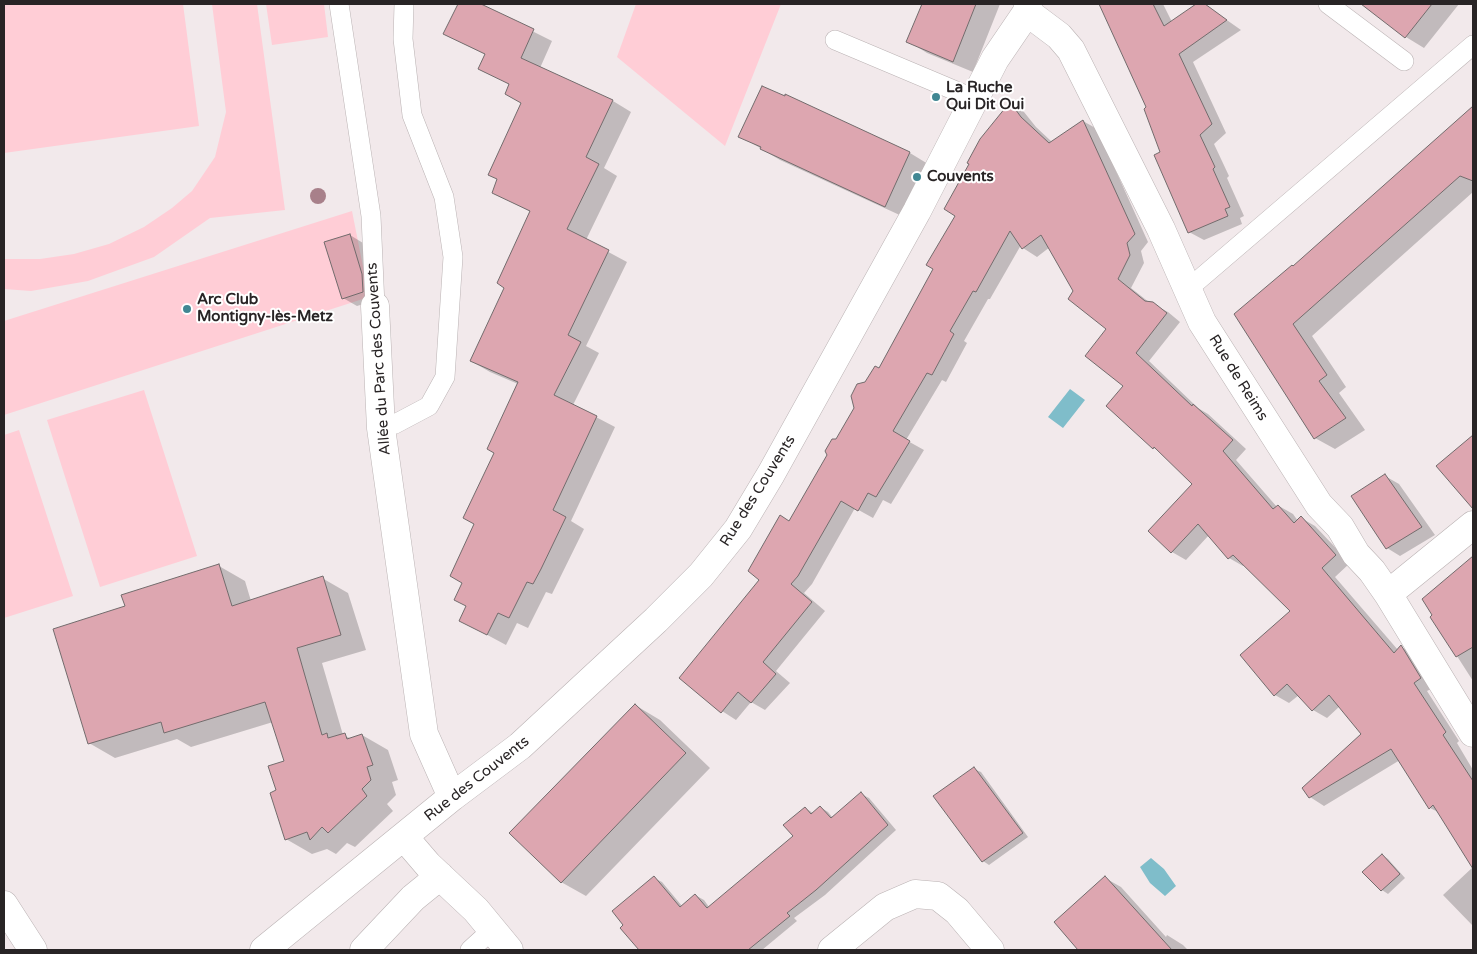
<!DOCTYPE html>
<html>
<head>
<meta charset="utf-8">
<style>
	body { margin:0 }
	#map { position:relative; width:1477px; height:954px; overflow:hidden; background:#f2e9eb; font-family:"Varela Round",sans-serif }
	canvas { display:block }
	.frame { position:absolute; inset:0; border:5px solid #282425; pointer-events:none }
</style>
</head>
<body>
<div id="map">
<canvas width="1477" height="954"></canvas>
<div class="frame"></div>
</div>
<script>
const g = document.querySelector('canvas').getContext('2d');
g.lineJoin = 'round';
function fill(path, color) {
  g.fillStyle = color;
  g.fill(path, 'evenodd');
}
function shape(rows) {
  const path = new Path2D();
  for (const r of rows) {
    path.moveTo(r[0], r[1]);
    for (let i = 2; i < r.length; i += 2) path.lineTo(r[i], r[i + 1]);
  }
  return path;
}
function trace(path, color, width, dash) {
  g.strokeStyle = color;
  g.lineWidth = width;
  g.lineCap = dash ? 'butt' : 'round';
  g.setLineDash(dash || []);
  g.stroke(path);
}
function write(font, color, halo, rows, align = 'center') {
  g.font = font + ' "Varela Round",sans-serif';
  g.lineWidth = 4;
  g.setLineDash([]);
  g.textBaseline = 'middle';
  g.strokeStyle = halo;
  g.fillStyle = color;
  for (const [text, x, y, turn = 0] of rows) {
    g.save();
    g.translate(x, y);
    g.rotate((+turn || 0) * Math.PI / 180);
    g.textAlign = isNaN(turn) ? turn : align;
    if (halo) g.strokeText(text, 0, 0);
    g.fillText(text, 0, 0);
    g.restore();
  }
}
fill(shape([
	[4,4,183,4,199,126,4,153],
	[212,4,257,4,285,210,210,218,154,257,88,281,31,291,4,289,4,259,40,259,74,254,109,244,144,227,172,208,192,191,215,157,226,112],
	[266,4,324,4,328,37,272,45],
	[636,4,781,4,725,146,617,57],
	[352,211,369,297,4,415,4,321],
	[144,390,197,556,100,587,47,420],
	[19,430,73,596,4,618,4,435]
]), '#ffcdd6');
fill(shape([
	[1070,389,1085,400,1063,428,1048,417],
	[1151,858,1164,869,1176,886,1165,896,1150,883,1140,867]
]), '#7fbdca');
fill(shape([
	[459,4,478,4,552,41,540,68,613,101,631,112,604,168,617,176,586,240,627,262,586,346,599,353,573,405,615,427,571,521,584,529,552,594,546,592,528,628,517,623,506,645,480,631,468,606,463,582,475,524,496,453,518,384,490,372,471,361,506,287,531,212,493,192,523,103,510,85,480,68,486,55,445,34],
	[923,4,1000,4,973,72,927,53,908,41],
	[1100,4,1163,4,1172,22,1198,4,1204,4,1241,30,1193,62,1226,133,1214,144,1229,176,1227,178,1244,216,1240,218,1242,224,1204,240,1189,232,1161,153,1147,107],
	[1363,4,1459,4,1424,48,1406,37],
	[786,95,910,153,928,164,904,217,780,160,740,136,785,98],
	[1010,104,1024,112,1036,127,1052,142,1083,121,1097,129,1148,242,1141,251,1144,263,1131,288,1150,303,1168,312,1180,322,1149,361,1198,408,1208,414,1246,449,1236,460,1277,507,1279,506,1293,514,1298,521,1301,518,1315,526,1350,563,1335,577,1398,650,1401,647,1415,655,1435,687,1427,691,1459,741,1457,743,1473,770,1473,867,1440,813,1430,808,1400,760,1324,806,1310,797,1363,734,1340,706,1327,718,1313,710,1299,695,1289,703,1275,695,1292,611,1245,565,1243,566,1229,558,1209,535,1186,560,1172,552,1150,531,1194,484,1160,452,1154,448,1124,386,1108,329,1075,291,1050,247,1037,257,1023,248,1021,245,990,299,988,299,964,341,967,343,946,382,942,380,906,440,924,450,891,504,883,500,873,518,855,508,812,584,804,593,825,611,776,671,790,683,765,710,751,702,736,720,722,711,761,580,790,522,855,408,865,384,880,370,935,269,957,215],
	[1473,107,1473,192,1312,336,1346,387,1339,393,1365,430,1335,449,1315,438,1236,314,1294,267],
	[350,235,363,243,376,300,357,306,343,298],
	[1473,436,1473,508,1437,466],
	[1385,476,1399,484,1435,535,1400,556,1387,548],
	[1473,557,1473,681,1432,617,1434,615,1424,600],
	[219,566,245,581,251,601,322,578,348,593,366,650,322,663,343,735,352,739,362,735,388,750,398,780,392,782,396,795,387,804,393,811,355,847,347,843,336,854,327,849,312,854,286,839,277,791,285,761,273,722,191,747,177,739,115,758,89,743,127,607],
	[635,705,660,720,710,768,586,896,561,882],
	[974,769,981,772,1028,837,989,865,983,861],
	[861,794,869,798,896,830,825,895,794,918,797,921,762,950,641,950,622,928,654,878,662,882,682,906,695,895,704,900,709,907,795,836,805,808,813,813,820,807,828,812,833,818],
	[1382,855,1388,859,1405,878,1388,894,1382,890,1364,872],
	[1473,867,1473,926,1443,895],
	[1105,878,1121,887,1166,937,1167,935,1183,945,1188,950,1080,950,1055,922]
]), '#0003');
const building = shape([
	[458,4,481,4,534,29,521,58,613,100,586,157,599,164,567,229,609,250,568,335,581,342,554,395,597,416,553,510,566,517,541,569,533,584,527,582,509,618,498,613,487,635,459,621,466,606,454,600,462,583,450,576,474,524,463,518,494,453,487,449,518,382,470,361,504,288,497,283,530,211,492,193,497,179,488,175,521,103,505,94,509,84,478,69,485,54,443,34,458,4],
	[922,4,976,4,953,62,906,42,922,4],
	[1099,4,1153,4,1164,26,1196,4,1205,4,1227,20,1179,54,1212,124,1200,135,1215,167,1213,169,1230,207,1225,209,1228,216,1188,233,1154,155,1160,152,1144,109,1146,107,1099,4],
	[1361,4,1432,4,1405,38,1361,4],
	[762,86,785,96,785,94,910,152,885,207,760,149,761,147,738,137,762,86],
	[1010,102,1021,117,1049,143,1083,120,1135,234,1127,243,1130,255,1118,279,1145,301,1153,302,1167,313,1136,353,1192,406,1193,404,1233,440,1223,451,1273,509,1278,505,1294,523,1301,516,1336,555,1322,568,1394,653,1401,645,1421,678,1414,683,1446,732,1443,735,1473,781,1473,869,1433,805,1429,809,1391,749,1309,798,1302,788,1361,734,1329,695,1312,711,1287,684,1274,696,1240,655,1290,611,1233,555,1228,559,1198,524,1171,553,1148,531,1192,484,1154,447,1153,449,1106,406,1123,386,1085,356,1106,329,1068,299,1073,291,1041,235,1022,249,1010,231,976,292,973,291,950,331,954,334,932,375,927,373,893,431,910,441,876,497,868,493,858,511,841,501,798,576,791,584,812,602,763,662,776,674,751,703,738,692,721,713,679,678,759,580,748,571,780,515,789,521,827,455,825,451,832,439,836,439,854,408,851,396,857,384,865,382,875,366,879,368,933,269,926,265,955,216,944,209,969,164,967,163,980,139,1010,102],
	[1473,106,1473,181,1460,176,1293,324,1327,375,1319,381,1346,418,1314,439,1234,314,1292,265,1293,266,1473,106],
	[350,234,362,274,363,292,342,299,324,242,350,234],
	[1473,435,1473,509,1436,466,1473,435],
	[1385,474,1422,527,1386,549,1351,496,1385,474],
	[1473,556,1473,647,1456,657,1430,617,1432,615,1422,599,1473,556],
	[219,564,232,606,323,576,341,635,297,648,322,735,327,733,328,738,345,733,347,739,362,734,373,765,367,767,371,780,362,789,367,796,328,833,322,827,310,840,307,832,285,840,270,793,276,790,268,766,284,761,265,702,164,733,161,722,88,744,53,629,125,606,121,595,219,564],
	[635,704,686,753,561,883,509,833,635,704],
	[974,767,1023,833,982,862,933,796,974,767],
	[861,792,888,825,816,890,787,913,790,916,748,950,639,950,620,928,623,925,612,911,654,876,680,907,695,894,707,908,793,836,783,825,805,807,811,814,820,806,831,818,861,792],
	[1382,854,1400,874,1381,891,1362,872,1382,854],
	[1105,876,1172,950,1078,950,1054,922,1105,876]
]);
fill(building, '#dda6b0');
trace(building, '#726b6c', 1);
const lane = shape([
	[339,4,371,216,375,306],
	[1328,4,1404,61],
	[835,40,975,99],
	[1188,289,1473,45],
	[381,428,395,424,429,406,445,377,453,257,444,197,412,115,403,39,404,4],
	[470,950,493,929]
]);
const street = shape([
	[1027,12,1059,36,1071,50,1161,229,1202,322,1319,505,1340,527,1356,554,1372,571,1388,594,1473,733],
	[375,306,381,428,424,734,452,797],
	[1388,594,1473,525],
	[404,837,428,865,476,910,509,950],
	[264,950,452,797,520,746,656,620,701,575,738,529,771,474,917,211,995,59,1027,12,1028,4],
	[364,950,413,898,440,876],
	[832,950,885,907,915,894,938,896,957,911,990,950]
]);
const secondary = shape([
	[4,905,33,950]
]);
trace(lane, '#bab2b3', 20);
trace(street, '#bab2b3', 29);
trace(secondary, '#bab2b3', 29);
trace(lane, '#fff', 19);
trace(street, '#fff', 28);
trace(secondary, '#fff', 28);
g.fillStyle = '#a8808a';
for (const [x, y] of [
	[318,196]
]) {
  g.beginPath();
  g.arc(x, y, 8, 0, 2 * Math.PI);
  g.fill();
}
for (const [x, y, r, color] of [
	[936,97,5,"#418793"],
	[917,177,5,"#418793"],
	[187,309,5,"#418793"]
]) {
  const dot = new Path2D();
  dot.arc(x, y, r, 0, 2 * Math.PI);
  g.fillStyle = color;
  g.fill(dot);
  trace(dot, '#fff', 2);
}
write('bold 15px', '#282425', '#fff', [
	["La Ruche",946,88],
	["Qui Dit Oui",946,105],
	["Couvents",927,177],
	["Arc Club",197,300],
	["Montigny-lès-Metz",197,317]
], 'left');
write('15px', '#282425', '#fff', [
	["Allée du Parc des Couvents",379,359,-94],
	["Rue de Reims",1238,378,58],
	["Rue des Couvents",758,491,-58],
	["Rue des Couvents",477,779,-38]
]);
</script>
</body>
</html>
